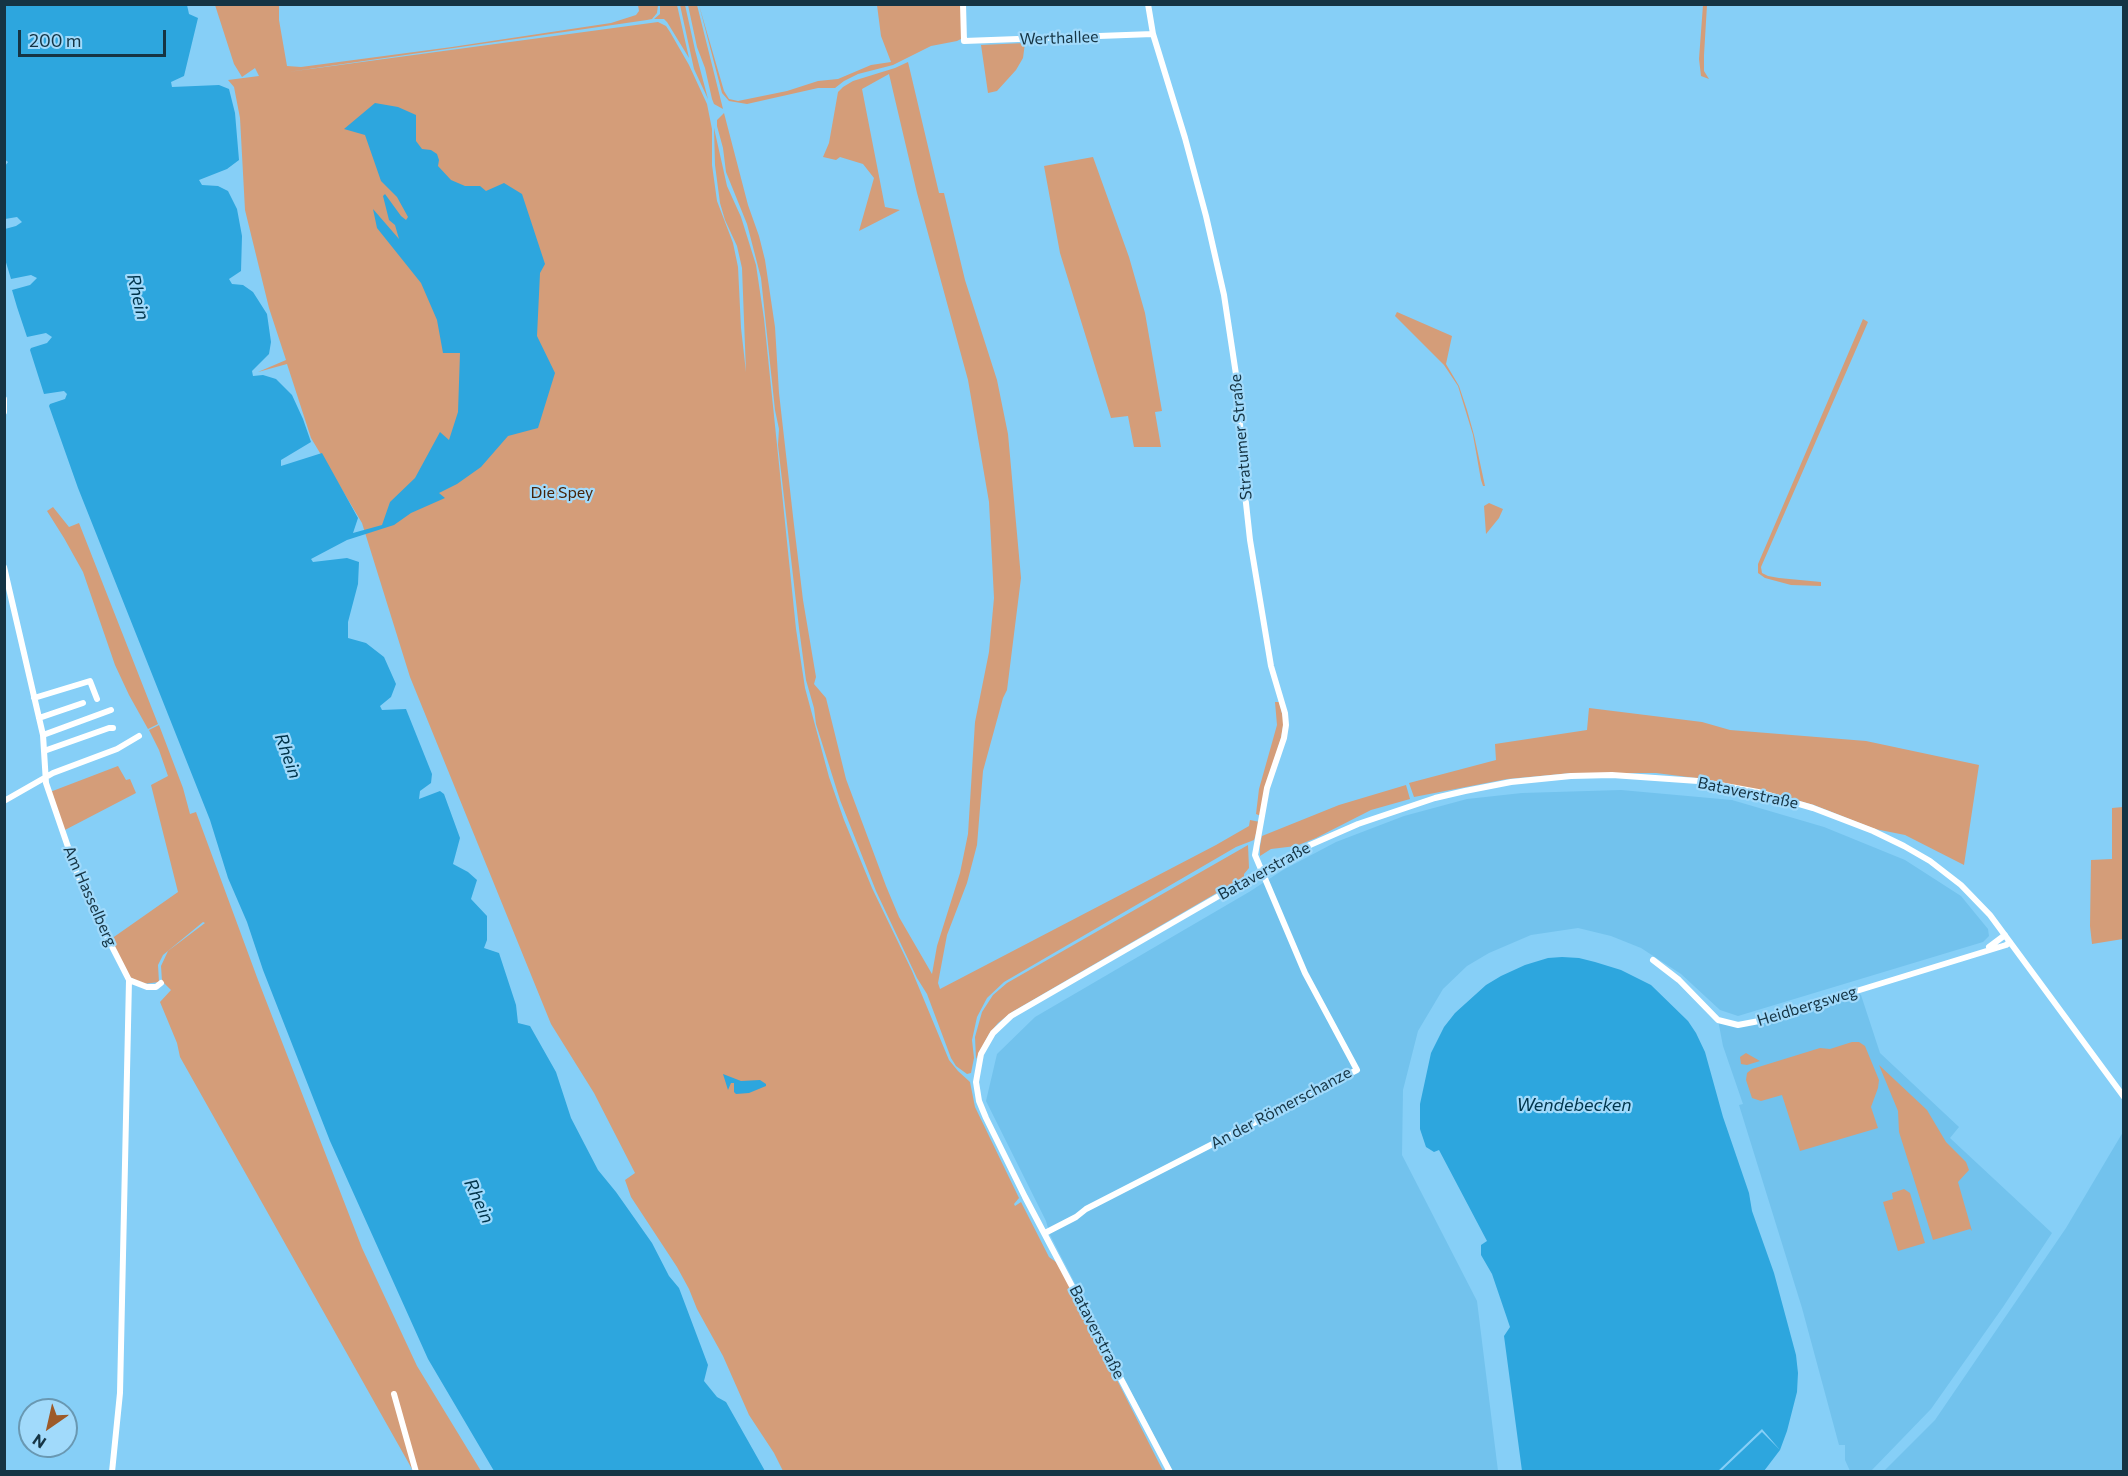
<!DOCTYPE html>
<html>
<head>
<meta charset="utf-8">
<style>
	body { margin:0 }
	#map { position:relative; width:2128px; height:1476px; overflow:hidden; background:#86cff7; font-family:Commissioner,sans-serif }
	canvas { display:block }
	.frame { position:absolute; inset:0; border:6px solid #153444; pointer-events:none }
	.north { position:absolute; left:18px; top:1398px; width:60px; height:60px; box-sizing:border-box; background:#a1dafb; border:2px solid #6998b2; border-radius:50%; rotate:214deg; font-size:16px; font-weight:700; line-height:24px; text-align:center; color:#153444 }
	.north::after { content:''; display:block; margin:auto; width:21px; height:27px; background:#9d5a29; clip-path:polygon(50% 0,100% 100%,50% 72%,0 100%) }
	.scale { position:absolute; left:18px; top:30px; width:148px; height:27px; box-sizing:border-box; border:3px solid #153444; border-top:0; padding-left:8px; font-size:18px; line-height:21px; white-space:nowrap; color:#153444; -webkit-text-stroke:4px #a1dafb; paint-order:stroke }
</style>
</head>
<body>
<div id="map">
<canvas width="2128" height="1476"></canvas>
<div class="frame"></div>
<div class="north">N</div>
<div class="scale">200 m</div>
</div>
<script>
const g = document.querySelector('canvas').getContext('2d');
g.lineJoin = 'round';
function fill(path, color) {
  g.fillStyle = color;
  g.fill(path, 'evenodd');
}
function shape(rows) {
  const path = new Path2D();
  for (const r of rows) {
    path.moveTo(r[0], r[1]);
    for (let i = 2; i < r.length; i += 2) path.lineTo(r[i], r[i + 1]);
  }
  return path;
}
function trace(path, color, width, dash) {
  g.strokeStyle = color;
  g.lineWidth = width;
  g.lineCap = dash ? 'butt' : 'round';
  g.setLineDash(dash || []);
  g.stroke(path);
}
function write(font, color, halo, rows, align = 'center') {
  g.font = font + ' Commissioner,sans-serif';
  g.lineWidth = 4.5;
  g.setLineDash([]);
  g.textBaseline = 'middle';
  g.strokeStyle = halo;
  g.fillStyle = color;
  for (const [text, x, y, turn = 0] of rows) {
    g.save();
    g.translate(x, y);
    g.rotate((+turn || 0) * Math.PI / 180);
    g.textAlign = isNaN(turn) ? turn : align;
    if (halo) g.strokeText(text, 0, 0);
    g.fillText(text, 0, 0);
    g.restore();
  }
}
fill(shape([
	[1621,790,1732,800,1824,827,1905,860,1961,896,1988,929,1989,936,1983,942,1738,1016,1720,1010,1681,974,1641,948,1611,936,1578,928,1531,935,1489,953,1467,966,1443,989,1418,1031,1403,1090,1402,1155,1477,1301,1498,1471,1172,1471,1050,1235,1046,1221,986,1101,997,1054,1035,1017,1249,892,1283,870,1336,842,1404,816,1467,799,1522,793],
	[1856,991,1861,995,1880,1053,1959,1127,1950,1138,2052,1233,2003,1307,1931,1409,1871,1471,1850,1471,1845,1460,1845,1445,1839,1445,1802,1308,1739,1105,1743,1104,1723,1046,1718,1020,1738,1025],
	[2123,1132,2123,1471,1884,1471,1935,1420,2066,1228]
]), '#72c2ed');
fill(shape([
	[215,5,279,5,279,20,287,66,301,67,452,47,611,23,636,15,639,11,638,5,658,5,657,13,652,19,647,20,288,72,658,22,666,26,670,32,689,65,707,104,712,129,712,165,717,201,733,243,738,267,741,328,746,372,742,268,737,246,725,220,720,203,715,165,714,128,727,186,741,217,756,265,764,319,796,629,805,688,829,777,844,820,872,888,912,971,949,1060,958,1071,970,1082,975,1107,1019,1198,1014,1204,1015,1206,1021,1202,1049,1257,1056,1262,1065,1277,1163,1471,783,1471,774,1453,749,1415,723,1356,697,1309,689,1289,677,1267,631,1197,625,1180,635,1173,594,1093,551,1024,410,677,362,523,311,438,287,364,258,372,286,360,269,308,245,210,240,118,234,87,228,80,259,76,255,68,242,77,234,64],
	[660,5,677,5,689,58,667,22,664,19,654,19,660,14],
	[680,5,685,5,695,50,708,99,694,69],
	[688,5,697,5,723,109,714,104,712,99,705,68,697,47],
	[699,5,724,91,729,99,738,101,787,91,818,81,838,79,871,65,891,62,881,36,877,5,961,5,961,39,957,41,931,46,893,65,858,74,844,81,835,88,818,88,747,104,729,101,722,93],
	[1703,5,1707,5,1704,55,1704,71,1709,79,1701,76,1699,59],
	[1025,43,1023,58,1016,70,997,91,988,93,981,45],
	[908,62,939,193,944,193,965,280,997,380,1008,434,1021,578,1007,690,1003,698,983,771,977,845,967,883,947,935,938,983,940,989,1216,845,1249,826,1250,820,1260,822,1254,840,1236,847,1004,982,987,998,977,1017,972,1040,974,1058,971,1073,967,1074,956,1066,951,1058,927,994,917,978,876,891,840,800,816,724,814,708,806,680,799,628,778,445,779,429,775,410,761,278,747,224,726,172,723,148,717,126,717,120,724,113,748,205,759,236,765,260,775,327,779,393,794,525,803,600,816,677,814,684,826,698,846,779,886,886,899,917,932,974,937,946,960,873,968,834,975,722,989,652,994,598,989,502,968,380,917,193,889,74,862,89,885,207,900,210,859,231,874,178,863,164,840,157,836,160,823,157,829,143,838,92,843,87,853,81,895,68],
	[1093,157,1129,257,1145,313,1162,411,1155,412,1161,447,1134,447,1128,416,1111,418,1060,253,1044,166],
	[1397,312,1452,336,1446,364,1459,386,1467,410,1474,435,1485,486,1483,486,1481,480,1473,435,1458,386,1444,365,1395,316],
	[1863,319,1868,322,1761,567,1762,573,1768,576,1779,578,1821,582,1821,586,1791,585,1765,578,1758,573,1758,564],
	[1489,503,1503,509,1499,518,1486,534,1484,506],
	[53,507,69,527,79,523,158,724,148,729,129,695,115,665,83,572,64,538,47,511],
	[1275,702,1279,702,1284,721,1281,738,1264,793,1261,816,1256,814,1259,789,1277,725],
	[1589,708,1702,722,1730,730,1866,741,1979,765,1964,865,1905,835,1875,829,1814,805,1758,790,1696,778,1656,773,1572,773,1507,779,1414,797,1409,783,1496,760,1495,744,1587,730],
	[159,725,183,788,190,814,196,812,258,980,362,1248,417,1366,481,1471,415,1472,412,1469,180,1057,177,1043,160,1002,171,990,162,981,161,966,168,951,205,923,203,922,163,955,158,965,159,982,143,984,130,977,111,939,178,892,151,785,168,776,159,750,149,730],
	[118,766,126,780,130,779,136,793,63,831,50,792],
	[1406,785,1410,799,1371,810,1316,838,1296,846,1271,849,1260,856,1260,846,1262,836,1339,805],
	[2123,807,2123,939,2092,944,2090,926,2091,860,2112,859,2112,808],
	[1248,845,1249,868,1244,874,1244,877,1012,1012,998,1023,989,1034,976,1059,975,1037,982,1012,993,995,1007,983],
	[1852,1042,1859,1042,1865,1046,1879,1080,1878,1088,1871,1107,1878,1128,1800,1151,1782,1095,1761,1101,1752,1098,1746,1080,1747,1073,1752,1069,1820,1048,1830,1049],
	[1746,1053,1760,1061,1747,1065,1741,1064,1740,1057],
	[1879,1065,1927,1110,1946,1142,1966,1162,1969,1170,1958,1182,1972,1231,1970,1229,1933,1240,1899,1132,1898,1111],
	[1904,1189,1910,1193,1925,1243,1898,1251,1883,1202,1893,1199,1892,1193]
]), '#d49d79');
fill(shape([
	[5,4,185,5,187,5,189,14,198,18,184,76,171,82,172,87,219,85,229,89,235,113,239,160,227,169,199,180,202,185,218,186,228,191,237,209,242,236,241,271,229,279,232,284,243,285,253,292,267,314,271,342,269,354,252,371,253,376,263,375,276,379,292,395,303,419,311,442,281,460,281,466,322,453,358,518,353,533,382,525,390,502,415,478,440,432,449,440,458,412,460,353,443,353,437,320,421,283,377,228,373,209,399,239,395,225,389,220,383,196,385,194,401,216,406,220,408,217,397,197,381,181,365,135,344,129,375,103,398,107,416,115,416,141,422,149,431,150,437,154,439,160,438,166,451,180,465,186,480,186,486,191,504,183,522,194,545,264,540,273,537,336,555,373,538,428,508,436,481,467,457,484,439,493,445,498,411,513,394,525,347,540,311,559,313,562,347,558,359,562,358,584,348,622,348,638,366,643,384,657,396,684,391,697,380,706,382,710,406,709,432,774,431,783,420,791,419,799,440,791,444,794,460,838,453,864,468,872,477,880,471,899,487,916,487,940,484,948,499,953,516,1005,518,1023,530,1026,556,1072,571,1118,598,1170,616,1192,652,1243,669,1276,679,1288,708,1365,704,1381,717,1397,726,1402,765,1471,494,1471,428,1359,330,1141,263,970,247,922,228,878,210,820,78,488,49,406,50,404,65,399,67,394,64,391,44,394,30,350,31,348,47,343,52,337,46,333,27,337,17,307,12,290,30,285,37,278,31,275,11,279,5,259,5,229,16,226,22,222,17,217,5,219,5,166,8,162,4,159],
	[1562,957,1579,958,1595,962,1621,970,1651,985,1688,1021,1696,1033,1705,1052,1723,1117,1749,1193,1752,1211,1774,1273,1796,1355,1798,1373,1797,1392,1787,1431,1780,1450,1764,1471,1522,1471,1504,1336,1510,1327,1492,1274,1481,1255,1481,1245,1487,1241,1439,1150,1434,1152,1426,1147,1420,1129,1420,1104,1431,1053,1444,1027,1455,1013,1486,985,1501,976,1525,965,1548,958],
	[723,1074,741,1081,760,1080,766,1084,766,1086,749,1093,736,1094,734,1092,734,1083,731,1083,728,1090]
]), '#2da6de');
fill(shape([
	[1762,1429,1780,1450,1762,1432,1721,1471,1718,1471]
]), '#86cff7');
trace(shape([
	[963,4,964,41,1153,34],
	[4,399,4,412],
	[4,567,43,735,46,783,78,876,104,931,129,980,147,987,156,987,161,983],
	[34,698,90,681,97,699],
	[39,718,83,703],
	[43,735,111,710],
	[44,751,109,728,113,728],
	[4,801,53,773,117,749,139,736],
	[1989,947,2005,935],
	[1653,960,1679,980,1718,1020,1738,1025,1759,1021,2006,945,2010,942],
	[1045,1233,1076,1217,1086,1209,1357,1070,1305,973,1255,855,1267,788,1284,738,1286,725,1285,713,1271,666,1250,540,1245,494,1237,381,1224,295,1206,216,1185,138,1153,34,1148,4],
	[394,1394,416,1472],
	[112,1472,120,1393,129,980],
	[1170,1472,1025,1197,986,1118,979,1101,976,1082,981,1054,993,1033,1011,1016,1262,871,1310,845,1358,824,1435,798,1465,791,1511,782,1571,776,1612,775,1698,781,1758,792,1813,808,1873,831,1904,846,1930,861,1961,885,1990,915,2124,1097]
]), '#fff', 6);
write('16px', '#153444', '#a1dafb', [
	["Werthallee",1059,38,-2],
	["Stratumer Straße",1241,437,-95],
	["Bataverstraße",1748,793,12],
	["Bataverstraße",1264,871,-29],
	["Am Hasselberg",90,896,66],
	["Heidbergsweg",1807,1006,-17],
	["An der Römerschanze",1281,1108,-28],
	["Bataverstraße",1097,1332,63]
]);
write('16px', '#47240a', '#a1dafb', [
	["Die Spey",562,493]
]);
write('italic 18px', '#00344b', '#a1dafb', [
	["Rhein",138,297,77],
	["Rhein",288,756,70],
	["Wendebecken",1574,1105],
	["Rhein",479,1201,65]
]);
</script>
</body>
</html>
